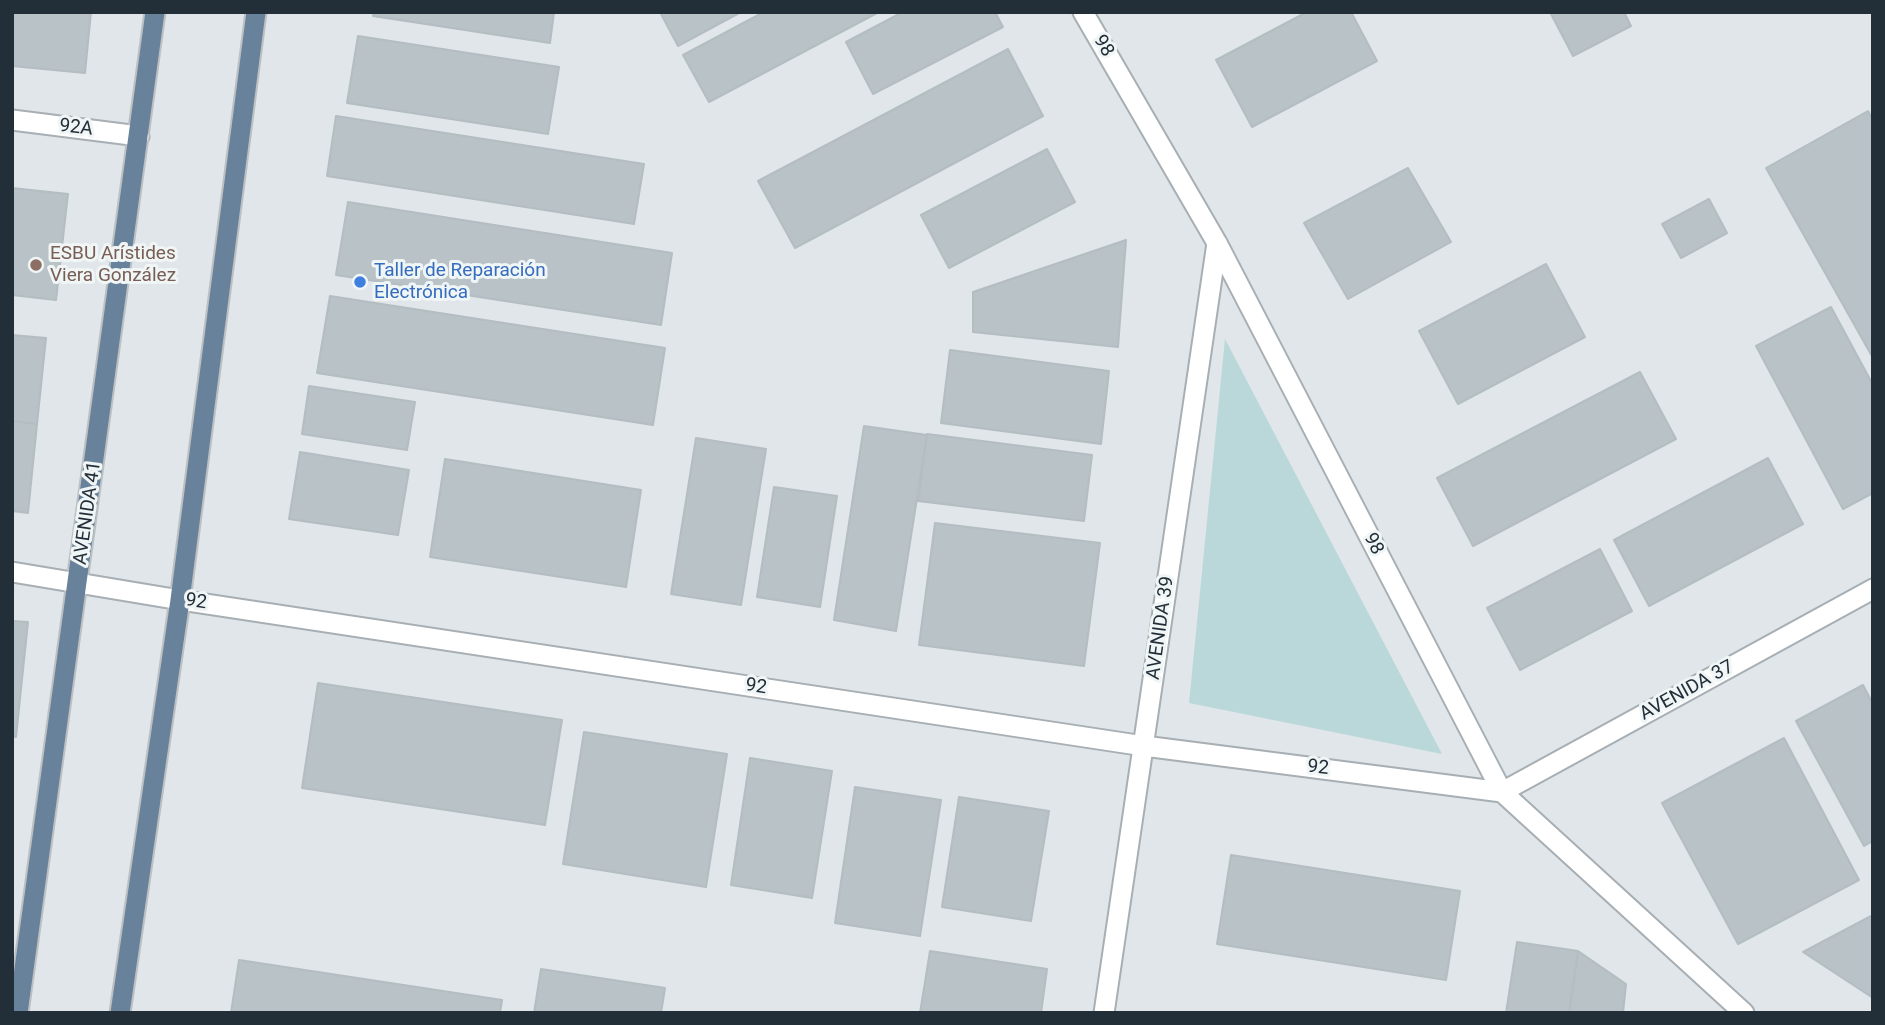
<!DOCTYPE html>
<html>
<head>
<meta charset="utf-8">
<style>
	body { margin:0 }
	#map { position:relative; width:1885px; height:1025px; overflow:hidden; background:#e0e6e9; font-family:Roboto,sans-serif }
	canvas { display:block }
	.frame { position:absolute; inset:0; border:14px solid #222e38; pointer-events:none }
</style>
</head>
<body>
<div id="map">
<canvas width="1885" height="1025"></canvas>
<div class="frame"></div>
</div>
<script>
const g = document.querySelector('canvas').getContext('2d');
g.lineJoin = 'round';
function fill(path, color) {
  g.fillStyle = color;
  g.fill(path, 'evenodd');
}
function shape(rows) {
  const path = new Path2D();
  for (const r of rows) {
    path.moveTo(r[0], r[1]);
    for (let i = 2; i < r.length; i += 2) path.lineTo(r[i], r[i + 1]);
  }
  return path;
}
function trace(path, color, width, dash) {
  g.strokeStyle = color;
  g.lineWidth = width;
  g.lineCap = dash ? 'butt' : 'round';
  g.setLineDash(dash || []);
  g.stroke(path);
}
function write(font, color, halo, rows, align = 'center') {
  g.font = font + ' Roboto,sans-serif';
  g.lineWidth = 6;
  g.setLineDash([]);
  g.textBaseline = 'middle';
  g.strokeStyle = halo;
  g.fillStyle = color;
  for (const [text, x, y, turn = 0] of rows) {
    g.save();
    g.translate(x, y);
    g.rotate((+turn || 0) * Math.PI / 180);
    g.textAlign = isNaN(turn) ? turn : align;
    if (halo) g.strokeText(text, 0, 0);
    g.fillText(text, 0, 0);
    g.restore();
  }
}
fill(shape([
	[1225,339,1442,754,1189,703]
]), '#bad8d9');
const building = shape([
	[12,12,91,12,85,73,12,66,12,12],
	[374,12,554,12,550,43,373,16,374,12],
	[660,12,741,12,678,46,660,12],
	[764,12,879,12,709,102,683,55,764,12],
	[903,12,995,12,1003,27,873,94,846,42,903,12],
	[1307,12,1351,12,1377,61,1252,127,1216,60,1307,12],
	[1550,12,1624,12,1631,26,1573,56,1550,12],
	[358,36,559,67,548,134,347,103,358,36],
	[1008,49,1043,116,795,248,758,181,1008,49],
	[1868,111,1873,120,1873,358,1766,168,1868,111],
	[336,116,644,164,634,224,327,176,336,116],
	[1047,149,1075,202,949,268,921,215,1047,149],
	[1408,168,1451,242,1348,299,1304,223,1408,168],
	[12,188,68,194,56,300,12,295,12,188],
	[1709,199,1727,233,1681,258,1662,224,1709,199],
	[348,202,672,253,661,325,336,275,348,202],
	[1126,240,1118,347,973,332,973,292,1126,240],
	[1546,264,1585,337,1458,404,1419,331,1546,264],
	[330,296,665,348,653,425,317,373,330,296],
	[1831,307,1873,385,1873,493,1843,509,1756,346,1831,307],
	[12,335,46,338,37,424,12,421,12,335],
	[950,350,1109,371,1101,444,941,423,950,350],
	[1640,372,1676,439,1473,546,1437,478,1640,372],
	[309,386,415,402,407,450,302,434,309,386],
	[12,421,37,424,28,513,12,511,12,421],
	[864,426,927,435,896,631,834,620,864,426],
	[927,434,1092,455,1084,521,918,501,927,434],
	[696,438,766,449,741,605,671,594,696,438],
	[300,452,409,470,398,535,289,519,300,452],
	[1768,458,1803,524,1649,606,1614,540,1768,458],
	[445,459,641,490,626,587,430,557,445,459],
	[774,487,837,496,820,607,757,597,774,487],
	[935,523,1100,543,1084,666,919,645,935,523],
	[1600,549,1632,611,1520,670,1487,608,1600,549],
	[12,621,28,622,16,737,12,736,12,621],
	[318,683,562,720,545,825,302,788,318,683],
	[1863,685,1873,704,1873,841,1864,846,1796,721,1863,685],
	[584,732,727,754,706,887,563,864,584,732],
	[1784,738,1859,880,1738,944,1662,803,1784,738],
	[750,758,832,771,812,898,731,885,750,758],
	[855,787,941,800,920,936,835,923,855,787],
	[959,797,1049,811,1031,921,942,907,959,797],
	[1231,855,1460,891,1446,980,1217,944,1231,855],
	[1873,915,1873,998,1803,952,1873,915],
	[1517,942,1578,951,1569,1013,1506,1013,1517,942],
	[930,951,1047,969,1041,1013,920,1013,930,951],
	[1578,951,1626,984,1623,1013,1569,1013,1578,951],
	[239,960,502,1000,500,1013,231,1013,239,960],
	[541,969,665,988,661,1013,534,1013,541,969]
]);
fill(building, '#b8c2c7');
trace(building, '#b3bdc2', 2);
const minor = shape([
	[1083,12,1217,243,1502,792,1744,1013],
	[12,120,139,136],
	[12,572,180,600,1144,746,1502,792,1873,589],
	[1104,1013,1217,243]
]);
const primary = shape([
	[18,1013,155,12],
	[120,1013,180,600,256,12]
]);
trace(minor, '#a7afb4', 23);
trace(primary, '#bdc0c3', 23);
trace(minor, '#fff', 19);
trace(primary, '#68829b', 19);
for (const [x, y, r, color] of [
	[36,265,7,"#8d6e63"],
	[360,282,7,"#3f7fe0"]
]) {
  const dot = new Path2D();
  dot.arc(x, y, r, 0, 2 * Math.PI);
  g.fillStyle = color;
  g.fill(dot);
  trace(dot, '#f0f5f6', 2.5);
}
write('19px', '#222e38', '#f0f5f6', [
	["98",1103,46,60],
	["92A",76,128,7],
	["AVENIDA 41",88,513,-82],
	["98",1373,544,63],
	["92",196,602,9],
	["AVENIDA 39",1161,628,-82],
	["92",756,687,9],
	["AVENIDA 37",1687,691,-29],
	["92",1318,768,7]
]);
write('19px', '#785e54', '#f0f5f6', [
	["ESBU Arístides",50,254],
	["Viera González",50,276]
], 'left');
write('19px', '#366cbe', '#f0f5f6', [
	["Taller de Reparación",374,271],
	["Electrónica",374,293]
], 'left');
</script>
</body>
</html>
